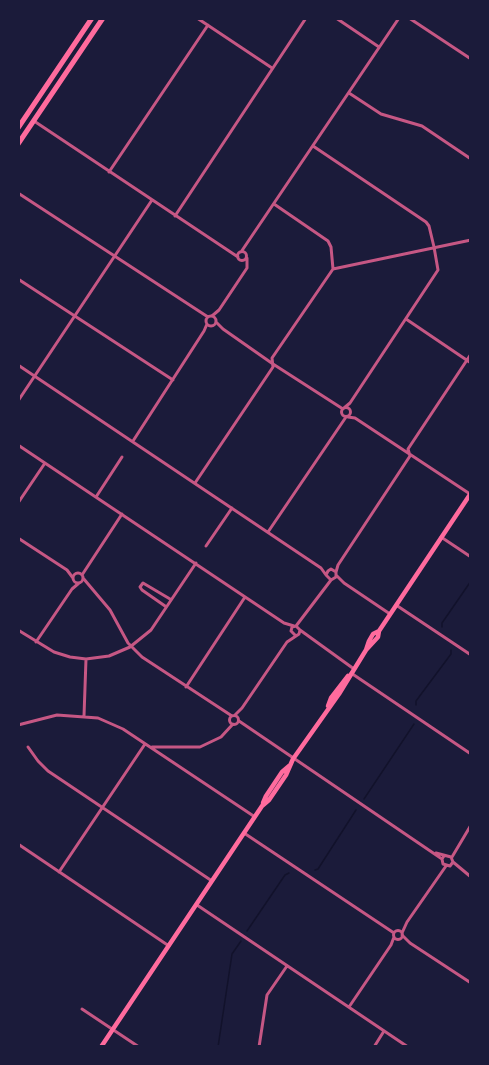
<!DOCTYPE html>
<html>
<head>
<meta charset="utf-8">
<style>
	body { margin:0 }
	#map { position:relative; width:489px; height:1065px; overflow:hidden; background:#1b1b3a; font-family:"Fira Sans",sans-serif }
	canvas { display:block }
	.frame { position:absolute; inset:0; border:20px solid #1b1b3a; pointer-events:none }
</style>
</head>
<body>
<div id="map">
<canvas width="489" height="1065"></canvas>
<div class="frame"></div>
</div>
<script>
const g = document.querySelector('canvas').getContext('2d');
g.lineJoin = 'round';
function shape(rows) {
  const path = new Path2D();
  for (const r of rows) {
    if (r.length === 3) {
      path.moveTo(r[0] + r[2], r[1]);
      path.arc(r[0], r[1], r[2], 0, 2 * Math.PI);
      continue;
    }
    path.moveTo(r[0], r[1]);
    for (let i = 2; i < r.length; i += 2) path.lineTo(r[i], r[i + 1]);
  }
  return path;
}
function trace(path, color, width, dash) {
  g.strokeStyle = color;
  g.lineWidth = width;
  g.lineCap = dash ? 'butt' : 'round';
  g.setLineDash(dash || []);
  g.stroke(path);
}
trace(shape([
	[442,627,442,623,471,581],
	[416,705,416,701,451,654,451,650],
	[364,799,414,724],
	[315,870,318,869,356,810],
	[247,931,285,875,289,873],
	[218,1047,232,954,241,941]
]), '#12122b', 1.5);
trace(shape([
	[197,18,272,68],
	[336,18,379,47],
	[409,18,471,59],
	[349,93,381,114,422,126,471,159],
	[34,121,238,257],
	[313,146,426,222,429,226,434,247,438,270,350,403,344,408],
	[109,172,208,25],
	[18,193,208,317],
	[274,204,328,241,331,247,333,269],
	[175,216,306,18],
	[242,256,4.5],
	[241,252,399,18],
	[18,279,173,380],
	[212,316,219,310,247,268,247,258],
	[211,321,5],
	[406,319,471,363],
	[216,322,223,329,273,364,343,409],
	[18,365,321,568,326,575],
	[18,401,152,200],
	[346,412,4.5],
	[348,417,355,418,470,494],
	[133,441,204,331,207,324],
	[18,445,284,623,294,626],
	[195,483,273,367,272,358,333,269,471,240],
	[96,497,122,457],
	[18,503,45,463],
	[268,532,346,417],
	[441,537,471,557],
	[18,538,67,570,73,578],
	[206,546,232,508],
	[336,572,338,565,410,456,408,449,471,354],
	[78,578,5],
	[82,575,122,514],
	[336,575,344,583,390,614],
	[83,578,110,610,128,643,142,657,232,716],
	[396,605,471,655],
	[165,606,142,590,140,587,143,583,170,599],
	[296,626,331,580,336,577,336,572,331,569,328,571,326,575,331,580],
	[18,630,54,652,70,657,86,659,109,656,130,647,151,630,196,563],
	[300,630,354,669],
	[36,642,72,589,79,583],
	[351,673,471,754],
	[186,687,245,597],
	[235,715,242,708,287,642,299,634,300,630,296,626,292,627,291,631,295,635],
	[234,720,4.5],
	[84,716,86,659],
	[239,721,442,859],
	[18,725,57,715,98,718,123,729,255,817],
	[28,747,38,761,48,771,212,881],
	[152,747,200,747,221,737,233,724],
	[244,833,394,933],
	[18,844,169,946],
	[436,853,451,857,453,862,450,866,443,864,442,859,444,856],
	[452,857,471,825],
	[453,862,471,877],
	[59,872,145,744],
	[197,905,408,1047],
	[398,935,4.5],
	[402,933,407,922,446,866],
	[402,935,410,943,471,983],
	[349,1007,391,945,394,937],
	[82,1009,139,1047],
	[259,1047,267,995,287,966],
	[374,1047,384,1031]
]), '#c65784', 3);
trace(shape([
	[366,650,369,641,373,634,379,631],
	[328,706,331,698,348,676],
	[263,803,266,796,282,772,289,766],
	[101,1047,262,806,269,800,286,775,293,759,339,694,366,650,378,637,379,631,471,493]
]), '#ff6b9d', 4.5);
trace(shape([
	[18,128,92,18],
	[18,144,103,18]
]), '#ff6b9d', 5);
</script>
</body>
</html>
